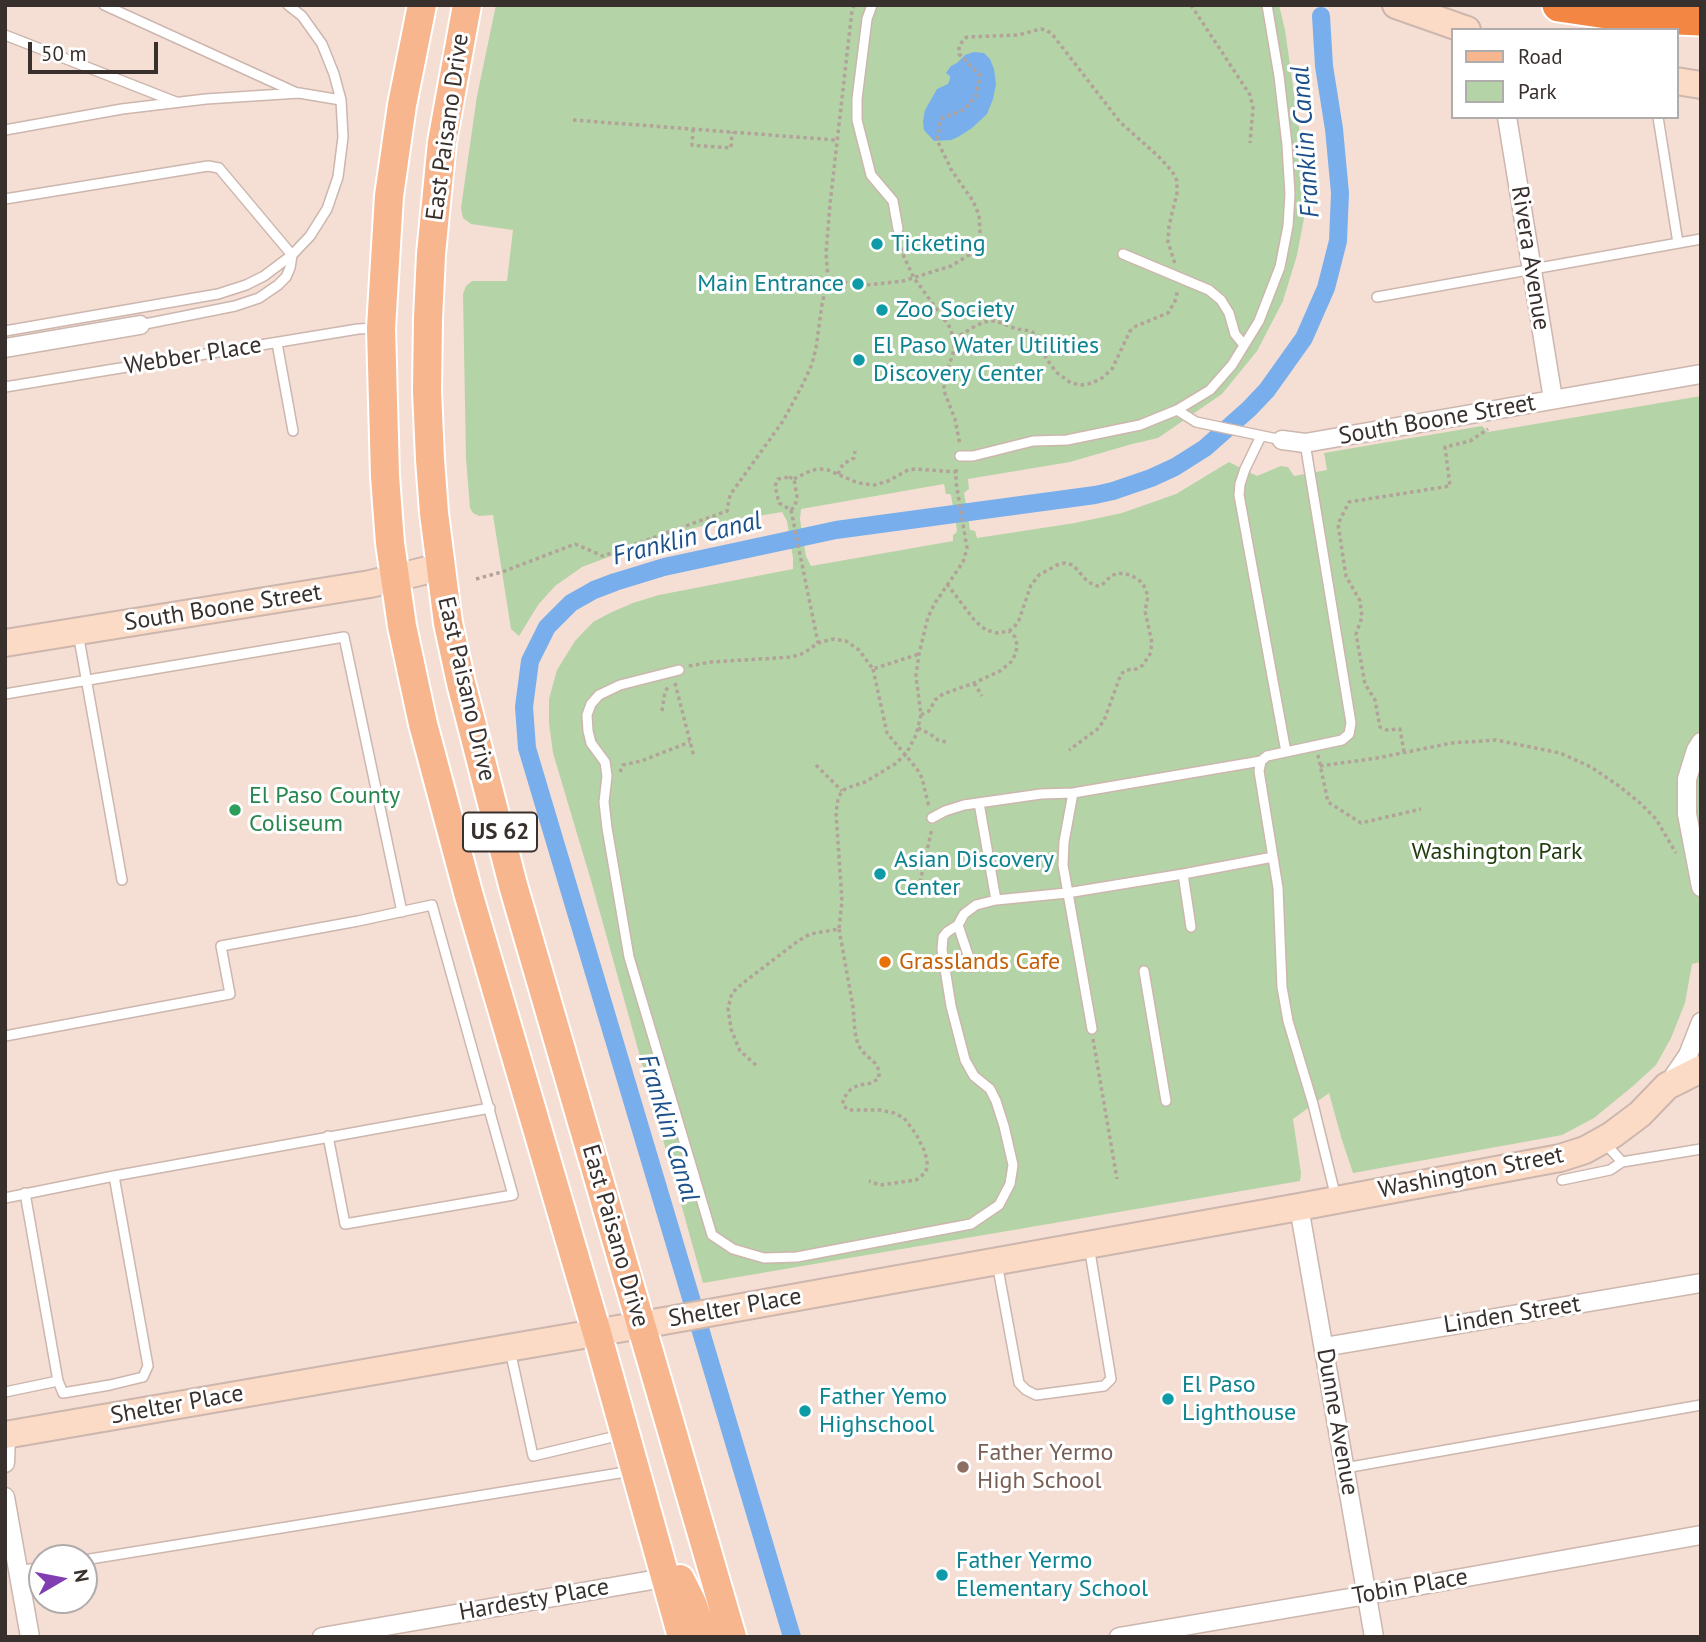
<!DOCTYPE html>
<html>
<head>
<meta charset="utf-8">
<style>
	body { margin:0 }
	#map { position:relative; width:1706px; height:1642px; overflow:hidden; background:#f5dfd5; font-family:"PT Sans",sans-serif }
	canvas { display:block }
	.frame { position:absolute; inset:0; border:7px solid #38302c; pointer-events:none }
	.legend { position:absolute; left:1451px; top:28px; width:228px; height:91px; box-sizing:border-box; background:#fff; border:2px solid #afacab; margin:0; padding:9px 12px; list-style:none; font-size:21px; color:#38302c }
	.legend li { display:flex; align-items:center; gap:14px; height:35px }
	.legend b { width:35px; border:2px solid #afacab }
	.north { position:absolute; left:28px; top:1544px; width:70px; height:70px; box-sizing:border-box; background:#fff; border:2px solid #afacab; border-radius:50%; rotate:80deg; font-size:19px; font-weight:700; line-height:28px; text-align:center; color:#38302c }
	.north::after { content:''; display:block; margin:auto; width:24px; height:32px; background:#813eb2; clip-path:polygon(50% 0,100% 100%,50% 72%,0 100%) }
	.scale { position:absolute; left:28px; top:42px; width:130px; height:32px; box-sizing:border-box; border:4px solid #38302c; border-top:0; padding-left:9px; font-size:21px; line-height:24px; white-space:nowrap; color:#38302c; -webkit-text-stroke:5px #fff; paint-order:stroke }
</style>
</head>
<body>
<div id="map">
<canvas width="1706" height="1642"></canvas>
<div class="frame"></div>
<ul class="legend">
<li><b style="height:9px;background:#f7b68e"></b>Road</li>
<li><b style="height:19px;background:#b4d3a6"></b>Park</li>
</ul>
<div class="north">N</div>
<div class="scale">50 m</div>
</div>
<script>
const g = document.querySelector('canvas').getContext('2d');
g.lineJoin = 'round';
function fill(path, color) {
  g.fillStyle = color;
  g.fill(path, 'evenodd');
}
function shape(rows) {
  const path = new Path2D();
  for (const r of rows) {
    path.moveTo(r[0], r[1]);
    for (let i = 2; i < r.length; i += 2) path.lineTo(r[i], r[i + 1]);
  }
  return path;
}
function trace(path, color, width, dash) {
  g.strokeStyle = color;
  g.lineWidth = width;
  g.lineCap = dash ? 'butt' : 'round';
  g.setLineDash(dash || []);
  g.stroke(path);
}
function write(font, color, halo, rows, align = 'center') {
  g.font = font + ' "PT Sans",sans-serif';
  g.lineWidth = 6;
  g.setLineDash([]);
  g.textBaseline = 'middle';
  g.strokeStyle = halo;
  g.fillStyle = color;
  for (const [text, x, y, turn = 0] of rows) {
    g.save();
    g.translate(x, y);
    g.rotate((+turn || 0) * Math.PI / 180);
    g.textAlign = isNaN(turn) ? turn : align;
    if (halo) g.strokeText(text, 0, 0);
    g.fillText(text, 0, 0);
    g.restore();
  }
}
fill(shape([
	[496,5,1279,5,1285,30,1303,156,1306,208,1297,255,1283,301,1257,351,1222,394,1158,438,1132,444,1070,462,968,479,969,489,964,493,970,530,975,531,977,538,1075,523,1122,513,1176,494,1229,462,1257,476,1281,466,1288,467,1294,476,1327,470,1324,453,1482,426,1488,432,1701,396,1701,962,1692,964,1685,1003,1671,1038,1656,1065,1633,1086,1594,1118,1562,1135,1353,1173,1342,1140,1329,1093,1293,1119,1301,1173,1300,1181,703,1283,592,884,553,753,549,723,549,699,557,670,575,641,593,622,612,612,633,603,659,595,793,569,793,558,787,521,782,512,705,525,659,538,582,567,555,586,538,605,519,636,511,629,493,515,479,516,473,513,470,508,466,458,463,294,466,286,472,281,507,281,513,230,471,224,463,218,461,208,477,96],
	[944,484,946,494,949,494,951,495,957,530,956,533,953,535,953,541,811,566,806,556,800,519,801,509]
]), '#b4d3a6');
fill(shape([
	[974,52,984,53,990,59,994,69,996,84,993,99,987,114,972,128,958,137,951,140,934,141,924,130,923,121,925,110,937,89,948,84,950,79,950,76,946,73,951,66,957,63,965,55]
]), '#79aeec');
trace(shape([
	[792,1637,527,748,524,707,530,661,547,627,571,603,594,590,615,582,664,567,836,530,1095,495,1113,491,1151,478,1175,467,1205,448,1249,409,1267,390,1304,338,1326,288,1338,241,1340,193,1334,129,1324,66,1321,16]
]), '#79aeec', 18);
const lane = shape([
	[104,5,297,93],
	[872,5,867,19,857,99,857,120,871,175,893,201,898,229],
	[5,35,176,102],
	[1658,117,1678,243],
	[5,130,122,109,206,99,299,93,341,100],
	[5,199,208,166,219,168,292,255,290,268,286,277,278,285,259,298,235,306,140,325],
	[1123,254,1209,290,1221,300,1229,313,1235,334,1244,345],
	[1377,297,1701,239],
	[5,331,218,294,246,285,264,276,292,255,310,236,327,209,338,177,343,137,341,100,334,74,322,44,302,16,288,5],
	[277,343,293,431],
	[5,387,358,329,377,328],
	[1177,410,1196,422,1282,440],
	[1261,436,1245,469,1240,484,1239,495,1286,752],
	[1305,443,1351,723,1349,734,1342,740,1267,756,1261,761,1259,771,1278,888,1282,987,1288,1021,1313,1104,1336,1198],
	[960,456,973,456,1033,441,1067,440,1140,425,1177,410,1210,390,1232,365,1259,321,1280,267,1288,226,1290,194,1287,145,1279,76,1267,5],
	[78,633,122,880],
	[679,670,620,685,599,695,591,704,587,715,588,731,591,743,605,762,607,776,604,802,607,828,629,957,712,1235,733,1249,764,1258,797,1257,971,1224,999,1205,1010,1184,1013,1165,1004,1126,996,1101,990,1089,974,1076,965,1060,951,1006,942,950,943,937,947,932,958,925],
	[5,694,344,637,402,912],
	[1073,793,1064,842,1063,865,1092,1029],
	[979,803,996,900],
	[932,818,945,811,964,805,1041,794,1073,793,1261,761],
	[1183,874,1191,927],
	[972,967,958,925,964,914,976,905,996,900,1067,893,1183,874,1273,857],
	[1144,971,1166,1101],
	[5,1036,230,994,221,946,358,921,432,905,513,1195,345,1224,328,1136],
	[1604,1142,1622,1162,1701,1149],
	[1562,1180,1610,1170,1622,1162],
	[25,1193,58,1381,63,1393,110,1385,143,1377,148,1366,114,1176],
	[5,1198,114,1176,490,1108],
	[997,1263,1019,1383,1026,1390,1036,1395,1104,1386,1111,1379,1089,1246],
	[510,1350,533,1456,621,1435],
	[5,1392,58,1381],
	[1345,1468,1701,1405],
	[84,1560,632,1471],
	[18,1571,42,1567]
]);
const street = shape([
	[1507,117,1553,399],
	[5,348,140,325],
	[1282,440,1305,443,1701,374],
	[1701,742,1696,750,1687,779,1687,814,1701,887],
	[1669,1083,1688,1055,1701,1022],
	[1299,1207,1374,1637],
	[1324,1347,1701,1283],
	[5,1463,6,1435],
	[5,1497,30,1637],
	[322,1637,664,1578],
	[1119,1637,1367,1595,1701,1535]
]);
const secondary = shape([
	[1396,5,1467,30],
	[1676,81,1701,85],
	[5,643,370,584,440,567],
	[5,1435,664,1321,1299,1207,1560,1158,1585,1150,1612,1135,1640,1114,1667,1086,1701,1069]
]);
const primary = shape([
	[422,5,402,105,389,196,381,328,385,476,390,543,402,626,423,724,469,896,597,1333,682,1637],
	[467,5,442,142,431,254,428,319,427,391,430,459,434,513,448,623,461,683,513,885,732,1637],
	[680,1579,692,1603,704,1637]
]);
const highway = shape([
	[1559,5,1634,16,1701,19]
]);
trace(lane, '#ccb6ad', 12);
trace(street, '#ccb6ad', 21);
trace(secondary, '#ccb6ad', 30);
trace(primary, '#fff', 32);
trace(highway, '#fff', 37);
trace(shape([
	[1191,5,1250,95,1253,108,1250,143],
	[573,120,836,140],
	[693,129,692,145,731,148,732,132],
	[899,241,904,257,914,278,949,326,954,339,954,350,944,381,944,391,955,419,960,445],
	[809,277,828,279,849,283],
	[867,285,903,281,951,266,969,255,975,249,979,242,980,232,979,215,973,201,952,171,937,140,941,119,944,117,964,110,976,96,980,75,959,54,959,46,965,38,968,37,1018,35,1041,29,1046,30,1052,34,1120,122,1158,156,1172,171,1177,181,1177,193,1169,226,1168,242,1175,264],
	[954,339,977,325,988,321,996,321,1017,329,1031,331,1039,337,1046,358,1056,372,1071,383,1082,385,1092,383,1102,378,1112,369,1130,331,1136,326,1168,313,1175,301,1178,289],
	[838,474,843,464,854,458,855,451],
	[789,477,794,479,797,497,795,506,791,510,779,503,775,486,778,479,789,477],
	[794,479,812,470,820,469,828,470,858,483,874,485,888,481,908,470,915,469,956,472],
	[791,510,818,643],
	[476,579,502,572,575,544,603,556,727,511,730,495,783,421,803,384,812,364,816,348,822,304,828,279,826,253,830,204,852,10,854,5],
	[947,584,975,621,986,630,997,633,1009,631,1015,626,1019,620,1031,585,1039,575,1057,565,1065,563,1073,565,1088,582,1097,586,1102,585,1111,576,1118,573,1131,575,1140,581,1144,586,1148,596,1145,611,1152,643,1150,654,1143,665,1136,669,1126,670,1121,674,1105,718,1099,728,1069,750],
	[689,666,711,662,792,657,804,653,818,643,833,639,846,641,859,650,873,669,919,654],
	[873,669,887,733,917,769,922,778,929,807],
	[675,683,694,757],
	[974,683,982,696],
	[662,711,665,691,670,685],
	[921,715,929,711,935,700,943,694,974,683,1000,671,1011,662,1016,653,1017,645,1015,637,1009,631],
	[918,728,930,734,938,740,946,742],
	[1404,752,1400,729,1387,730,1380,727,1375,700,1365,684,1356,634,1362,617,1360,601,1346,576,1338,524,1349,502,1450,486,1445,447,1470,441,1488,429],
	[1318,755,1328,802,1361,823,1421,809],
	[816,765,842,791],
	[1320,766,1377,758,1452,743,1496,740,1560,753,1591,767,1619,786,1640,803,1656,819,1676,853],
	[620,772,623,765,641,761,690,742],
	[917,896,932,828],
	[839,929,853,1007,855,1032,858,1045,864,1053,875,1063,879,1070,879,1078,872,1083,859,1085,851,1089,843,1099,843,1105,848,1110,880,1110,894,1113,904,1118,916,1134,925,1152,927,1162,927,1168,925,1173,916,1180,880,1185,869,1181],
	[1093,1039,1117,1179],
	[756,1065,740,1051,731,1029,728,1008,732,993,743,983,798,941,810,934,839,929,842,901,836,813,838,799,842,791,847,788,865,782,895,764,906,754,916,735,921,715,916,676,919,654,928,617,935,603,963,562,967,548,956,482,956,472,957,466]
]), '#b3a29a', 3.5, [3.5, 3.5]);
trace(lane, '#fff', 9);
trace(street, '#fff', 18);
trace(secondary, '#fbdbc6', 26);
trace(primary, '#f7b68e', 28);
trace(highway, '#f28642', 33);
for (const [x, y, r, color] of [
	[877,244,7,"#0f9aa8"],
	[858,284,7,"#0f9aa8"],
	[882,310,7,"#0f9aa8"],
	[859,360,7,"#0f9aa8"],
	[235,810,7,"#2e9e5b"],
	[880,874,7,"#0f9aa8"],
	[885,962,7,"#e8710a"],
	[1168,1399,7,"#0f9aa8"],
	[805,1411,7,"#0f9aa8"],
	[963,1467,7,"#8d6e63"],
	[942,1575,7,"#0f9aa8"]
]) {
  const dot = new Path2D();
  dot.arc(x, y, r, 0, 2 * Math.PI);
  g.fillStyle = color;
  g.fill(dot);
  trace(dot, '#fff', 2.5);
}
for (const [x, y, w] of [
	[500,832,74]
]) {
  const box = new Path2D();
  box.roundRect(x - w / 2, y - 19.5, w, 39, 5);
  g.fillStyle = '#fff';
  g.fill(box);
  trace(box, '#38302c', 2);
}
write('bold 23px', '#38302c', null, [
	["US 62",500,832]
]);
write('24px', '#38302c', '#fff', [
	["East Paisano Drive",448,127,-82],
	["Rivera Avenue",1530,258,81],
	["Webber Place",193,356,-9],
	["South Boone Street",1437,420,-10],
	["South Boone Street",223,608,-9],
	["East Paisano Drive",466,689,77],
	["Washington Street",1471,1173,-11],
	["East Paisano Drive",615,1236,74],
	["Shelter Place",735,1308,-10],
	["Linden Street",1512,1315,-9],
	["Shelter Place",177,1405,-10],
	["Dunne Avenue",1337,1422,80],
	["Tobin Place",1410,1587,-10],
	["Hardesty Place",534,1600,-10]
]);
write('24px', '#0d838f', '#fff', [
	["Ticketing",891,244],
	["Main Entrance",844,284,"right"],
	["Zoo Society",896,310],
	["El Paso Water Utilities",873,346],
	["Discovery Center",873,374],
	["Asian Discovery",894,860],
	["Center",894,888],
	["El Paso",1182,1385],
	["Lighthouse",1182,1413],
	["Father Yemo",819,1397],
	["Highschool",819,1425],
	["Father Yermo",956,1561],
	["Elementary School",956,1589]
], 'left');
write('24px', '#27864d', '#fff', [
	["El Paso County",249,796],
	["Coliseum",249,824]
], 'left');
write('24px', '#1f3d0d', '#fff', [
	["Washington Park",1497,852]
]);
write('24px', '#c56008', '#fff', [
	["Grasslands Cafe",899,962]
], 'left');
write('24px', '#785e54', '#fff', [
	["Father Yermo",977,1453],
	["High School",977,1481]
], 'left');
write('italic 26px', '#1c508a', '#fff', [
	["Franklin Canal",1306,142,-94],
	["Franklin Canal",687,539,-14],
	["Franklin Canal",668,1128,73]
]);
</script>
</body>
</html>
